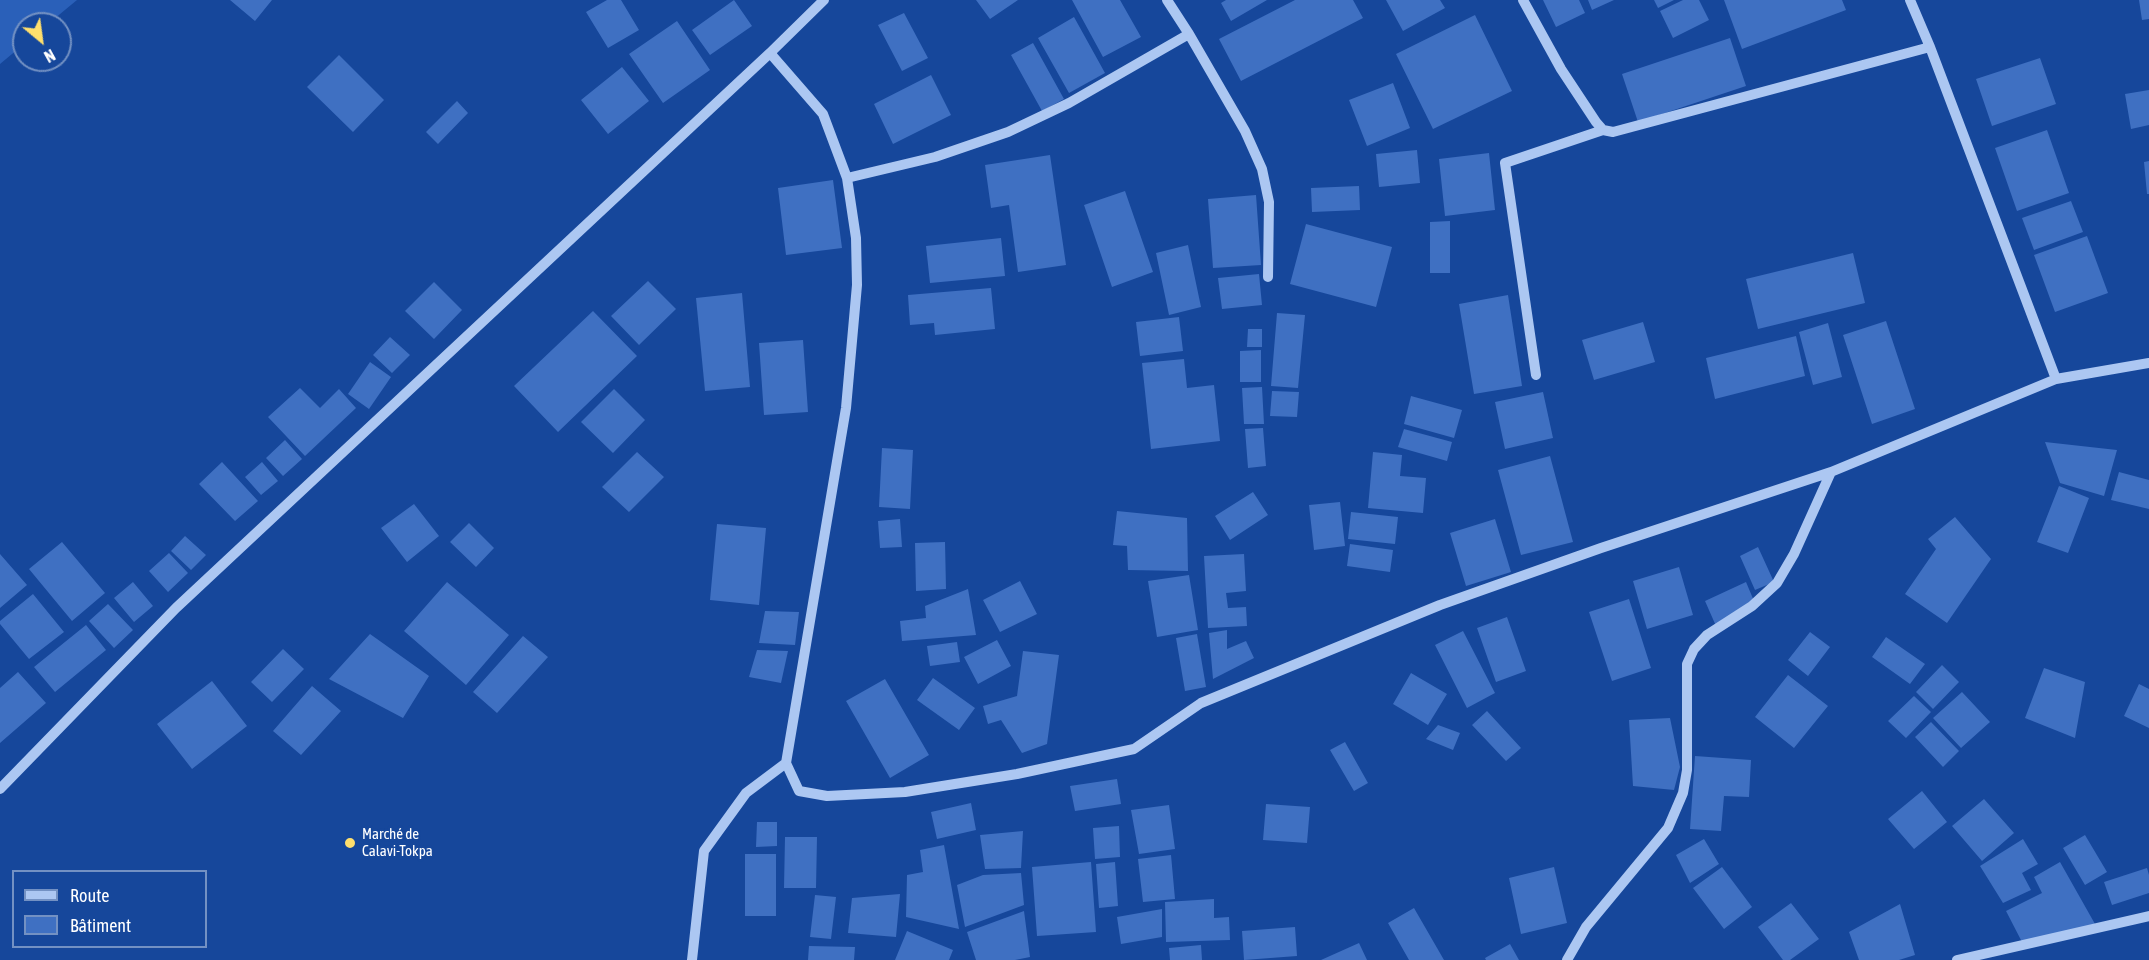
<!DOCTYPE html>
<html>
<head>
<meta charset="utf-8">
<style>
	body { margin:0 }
	#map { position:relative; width:2149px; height:960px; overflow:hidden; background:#16479b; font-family:"Asap Condensed",sans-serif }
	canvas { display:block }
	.legend { position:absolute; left:12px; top:870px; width:195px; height:78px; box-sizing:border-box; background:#16479b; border:2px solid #7391c3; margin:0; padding:8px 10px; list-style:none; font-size:18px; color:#fff }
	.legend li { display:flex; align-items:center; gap:12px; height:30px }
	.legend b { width:30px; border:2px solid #7391c3 }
	.north { position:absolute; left:12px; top:12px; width:60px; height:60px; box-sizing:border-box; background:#16479b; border:2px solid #7391c3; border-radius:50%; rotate:151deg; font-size:16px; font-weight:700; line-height:24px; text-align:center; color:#fff }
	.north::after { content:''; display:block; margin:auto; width:21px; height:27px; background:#ffdf6d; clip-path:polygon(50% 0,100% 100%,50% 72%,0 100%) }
</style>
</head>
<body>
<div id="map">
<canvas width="2149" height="960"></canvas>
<ul class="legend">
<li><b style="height:8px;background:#acc7f2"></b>Route</li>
<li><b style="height:16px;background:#3f70c2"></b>Bâtiment</li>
</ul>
<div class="north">N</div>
</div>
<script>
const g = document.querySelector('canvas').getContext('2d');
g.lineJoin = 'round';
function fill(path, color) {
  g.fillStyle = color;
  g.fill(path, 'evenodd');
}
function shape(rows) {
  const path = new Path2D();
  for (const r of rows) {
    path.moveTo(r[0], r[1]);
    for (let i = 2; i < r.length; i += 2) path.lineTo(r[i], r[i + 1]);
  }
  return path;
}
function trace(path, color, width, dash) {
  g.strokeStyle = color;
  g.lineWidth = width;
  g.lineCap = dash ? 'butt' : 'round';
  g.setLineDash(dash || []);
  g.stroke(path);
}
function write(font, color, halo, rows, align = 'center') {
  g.font = font + ' "Asap Condensed",sans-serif';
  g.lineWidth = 5;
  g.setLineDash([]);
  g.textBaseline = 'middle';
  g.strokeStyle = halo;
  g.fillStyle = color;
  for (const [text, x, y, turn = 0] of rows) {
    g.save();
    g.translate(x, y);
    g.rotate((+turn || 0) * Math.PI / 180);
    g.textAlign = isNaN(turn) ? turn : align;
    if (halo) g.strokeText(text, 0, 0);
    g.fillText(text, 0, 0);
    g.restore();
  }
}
fill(shape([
	[0,0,77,0,48,24,24,24,24,44,0,64]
]), '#2a60b9');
fill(shape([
	[230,0,272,0,255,21],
	[607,0,621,0,639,30,608,48,586,12],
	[734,0,752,26,710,55,692,30],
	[976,0,1018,0,990,19],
	[1072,0,1120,0,1141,37,1103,57],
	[1226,0,1267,0,1231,21,1221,3],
	[1295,0,1353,0,1363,18,1241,81,1219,39],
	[1386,0,1440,0,1445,8,1403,31],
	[1543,0,1579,0,1585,13,1556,27],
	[1588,0,1614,0,1592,10],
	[1654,0,1674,0,1658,8],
	[1683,0,1699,0,1709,20,1673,38,1660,11],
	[1724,0,1842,0,1846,10,1742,49],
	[2139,0,2149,0,2149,19,2142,20],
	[904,13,928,58,902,71,878,25],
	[1475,15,1512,91,1433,129,1396,54],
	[1074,17,1105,73,1069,93,1038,38],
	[677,21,710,70,663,103,629,54],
	[1730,38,1746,86,1638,122,1622,74],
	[1033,43,1064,99,1042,111,1011,55],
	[339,55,384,100,353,132,307,87],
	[2040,58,2056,104,1992,126,1976,79],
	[622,67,649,101,608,134,581,100],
	[931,75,951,115,893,144,874,104],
	[1393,83,1410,128,1367,146,1349,100],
	[2149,90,2149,125,2131,129,2125,94],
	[457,101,468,113,438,144,426,132],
	[2047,130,2069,193,2017,211,1995,148],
	[1417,150,1420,183,1379,187,1376,154],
	[1489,153,1495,210,1445,216,1439,159],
	[1050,155,1066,265,1018,272,1009,205,991,208,985,165],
	[2149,161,2149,194,2147,194,2144,162],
	[833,180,842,248,786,255,778,188],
	[1359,186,1360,210,1312,212,1311,188],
	[1125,191,1153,272,1112,287,1084,205],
	[1256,195,1261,265,1213,268,1208,199],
	[2071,201,2083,232,2034,250,2022,218],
	[1450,221,1450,273,1430,273,1430,222],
	[1306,224,1392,247,1376,307,1290,284],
	[2087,236,2108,293,2055,312,2034,255],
	[1001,238,1005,276,930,283,926,246],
	[1188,245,1201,307,1169,315,1156,253],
	[1853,253,1865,303,1758,329,1746,279],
	[1259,274,1262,305,1222,309,1218,278],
	[648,281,676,309,639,345,611,316],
	[434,282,462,310,434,339,405,311],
	[991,288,995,329,935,335,934,323,910,325,908,295],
	[742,293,750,387,705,391,696,298],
	[1508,295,1522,386,1474,394,1459,304],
	[593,311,637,356,558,432,514,386],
	[1277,313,1305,315,1298,388,1271,386],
	[1179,317,1183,351,1140,356,1136,322],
	[1886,321,1915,409,1872,424,1843,335],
	[1643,322,1655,362,1594,380,1582,340],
	[1828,323,1842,377,1813,385,1799,332],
	[1248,329,1262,329,1262,347,1247,347],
	[1796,336,1805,376,1715,399,1706,358],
	[390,337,410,355,392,373,373,355],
	[803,340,808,412,764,415,759,343],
	[1261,350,1261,382,1240,382,1240,351],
	[1184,359,1187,388,1214,385,1220,441,1151,449,1142,363],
	[370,362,391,377,369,409,348,394],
	[1262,387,1264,424,1244,424,1242,388],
	[300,388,320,408,339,389,356,408,305,456,268,417],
	[614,389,645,420,613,453,581,422],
	[1272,391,1299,392,1297,417,1270,416],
	[1543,392,1553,438,1505,449,1495,402],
	[1411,396,1462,410,1454,438,1404,424],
	[1263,428,1266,466,1248,468,1245,429],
	[1404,429,1452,442,1447,461,1398,447],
	[285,440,302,459,283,476,266,458],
	[2045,442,2117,450,2104,496,2060,483],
	[882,448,913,450,910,509,879,507],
	[637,452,664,477,629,512,602,487],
	[1373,452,1402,455,1400,476,1426,478,1423,513,1368,508],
	[1550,456,1573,542,1521,555,1498,470],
	[222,462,258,501,235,521,199,484],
	[262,462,278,481,261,495,245,477],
	[2119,472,2149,480,2149,509,2111,500],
	[2059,486,2089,498,2068,553,2037,542],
	[1253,492,1268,515,1230,540,1215,516],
	[1340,502,1345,546,1314,550,1309,505],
	[414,504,439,536,407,562,381,528],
	[1117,511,1187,518,1188,571,1128,570,1127,546,1113,545],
	[1351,512,1398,517,1395,544,1348,539],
	[1955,517,1991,559,1947,623,1905,594,1936,549,1928,539],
	[900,519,902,547,880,548,878,521],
	[1495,519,1511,572,1466,586,1450,533],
	[469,523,494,548,476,567,450,542],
	[717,524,766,528,759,605,710,600],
	[185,536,206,555,191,570,171,551],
	[62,542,105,593,72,621,29,569],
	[945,542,946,589,916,591,915,543],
	[1350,544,1393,550,1390,572,1347,566],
	[1758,547,1774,582,1755,590,1740,556],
	[169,553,188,573,168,592,149,571],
	[0,554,27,585,0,608],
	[1244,554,1246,591,1226,593,1228,608,1246,607,1247,626,1208,628,1204,556],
	[1679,567,1693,615,1647,629,1633,581],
	[1189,575,1198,630,1157,637,1148,581],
	[1020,581,1037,614,1000,632,983,600],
	[133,582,153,606,134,622,114,598],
	[447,582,509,635,466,685,404,631],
	[1746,582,1754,601,1716,626,1705,601],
	[968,589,976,635,902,641,900,621,926,618,925,606],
	[33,594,64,632,29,659,0,624,0,621],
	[1629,599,1651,668,1612,681,1589,612],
	[108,604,133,630,114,648,89,621],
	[765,611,799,612,795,645,759,643],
	[1507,617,1526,671,1496,682,1477,628],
	[86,625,106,650,55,692,34,667],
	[1227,630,1227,649,1246,641,1254,658,1213,679,1209,633],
	[1463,631,1495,693,1467,708,1435,645],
	[1810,632,1830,647,1808,676,1788,660],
	[370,634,429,676,403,718,329,679],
	[1197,634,1206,687,1185,691,1176,638],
	[523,636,548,657,497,713,473,692],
	[1886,637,1925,664,1910,684,1872,657],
	[997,640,1011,666,978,684,964,657],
	[957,642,960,662,930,666,927,646],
	[283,649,304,669,272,702,251,682],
	[757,650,788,651,781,683,749,677],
	[1023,651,1059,655,1047,744,1022,753,1001,720,988,724,983,706,1017,696],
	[1942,665,1959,682,1933,709,1916,692],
	[2044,668,2085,682,2075,738,2025,718],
	[18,672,46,703,0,743,0,688],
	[1411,673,1447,694,1428,725,1393,704],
	[1788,675,1828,706,1794,748,1755,717],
	[933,678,975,708,959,730,917,700],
	[885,679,929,755,890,778,846,701],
	[212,681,247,726,192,769,157,724],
	[2139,684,2149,689,2149,728,2124,716],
	[312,686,341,711,301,755,273,731],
	[1962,692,1990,722,1961,748,1933,718],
	[1914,696,1931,712,1906,738,1888,721],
	[1487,711,1521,748,1506,761,1472,725],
	[1670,718,1680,767,1674,790,1633,786,1629,720],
	[1931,722,1959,751,1943,767,1915,737],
	[1438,725,1460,733,1453,750,1426,739],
	[1345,742,1368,783,1354,791,1330,750],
	[1695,756,1751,760,1749,797,1724,796,1721,831,1690,829],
	[1117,779,1121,804,1075,811,1070,786],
	[1922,791,1947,822,1914,849,1888,819],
	[1984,799,2014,833,1982,861,1952,826],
	[971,803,976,830,937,839,931,812],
	[1266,804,1310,807,1307,843,1263,840],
	[1169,805,1175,849,1139,854,1131,810],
	[757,822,777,822,777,846,756,847],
	[1119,826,1120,857,1095,859,1093,828],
	[1023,831,1021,868,985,869,980,835],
	[2085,835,2107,872,2085,885,2063,848],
	[785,837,817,837,816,888,784,888],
	[1704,839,1719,864,1690,883,1676,855],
	[2023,839,2038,864,2022,873,2031,890,2003,903,1980,866],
	[944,845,959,929,906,917,907,875,923,872,920,850],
	[745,854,776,854,776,916,745,916],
	[1171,855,1175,899,1143,902,1138,859],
	[1091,862,1096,932,1037,936,1032,867],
	[1115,862,1118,906,1099,908,1096,864],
	[2060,862,2095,924,2022,942,2006,911,2042,893,2034,877],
	[1554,867,1567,923,1521,934,1509,878],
	[1722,867,1752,907,1724,929,1693,888],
	[2147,868,2149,875,2149,893,2112,905,2104,882],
	[1021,873,1024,905,965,927,957,885,983,875],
	[900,894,896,937,848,933,852,898],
	[815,895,836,897,831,939,810,937],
	[1214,899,1214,918,1229,917,1230,940,1166,942,1165,902],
	[1791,903,1819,939,1790,960,1783,960,1758,927],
	[1900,904,1915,955,1899,960,1859,960,1849,932],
	[1414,908,1444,960,1409,960,1388,923],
	[1162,909,1162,937,1121,944,1117,917],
	[1024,911,1030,957,1015,960,976,960,967,932],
	[1295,927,1297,956,1244,960,1242,931],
	[907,931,953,950,949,960,895,960],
	[1359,943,1367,960,1321,960],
	[1510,944,1519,960,1486,960,1485,958],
	[1201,945,1202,960,1170,960,1169,948],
	[809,946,855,947,854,960,808,960]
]), '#3f70c2');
trace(shape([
	[1167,0,1189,34,1245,131,1262,169,1269,202,1268,277],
	[1523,0,1561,69,1596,122,1603,130,1613,132,1930,47],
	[1910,0,1930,47,2056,379],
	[770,53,823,114,847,178,856,238,857,285,846,408,786,763],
	[847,178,935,157,1008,132,1069,103,1189,34],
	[1536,375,1505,163,1603,130],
	[0,789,176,608,770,53,824,0],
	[692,960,704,851,746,793,786,763,799,791,827,796,905,792,1017,774,1134,749,1201,703,1440,605,1601,548,1831,472,2056,379,2149,363],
	[1567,960,1586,927,1668,828,1683,793,1687,770,1687,664,1694,649,1707,635,1752,606,1777,583,1794,554,1831,472],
	[1957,960,2149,916]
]), '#acc7f2', 10);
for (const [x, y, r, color] of [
	[350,843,6,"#ffdf6d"]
]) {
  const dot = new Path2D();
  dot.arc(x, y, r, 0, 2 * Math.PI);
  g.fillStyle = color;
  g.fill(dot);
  trace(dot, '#16479b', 2);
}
write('15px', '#fff', '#16479b', [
	["Marché de",362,834],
	["Calavi-Tokpa",362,851]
], 'left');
</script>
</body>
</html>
